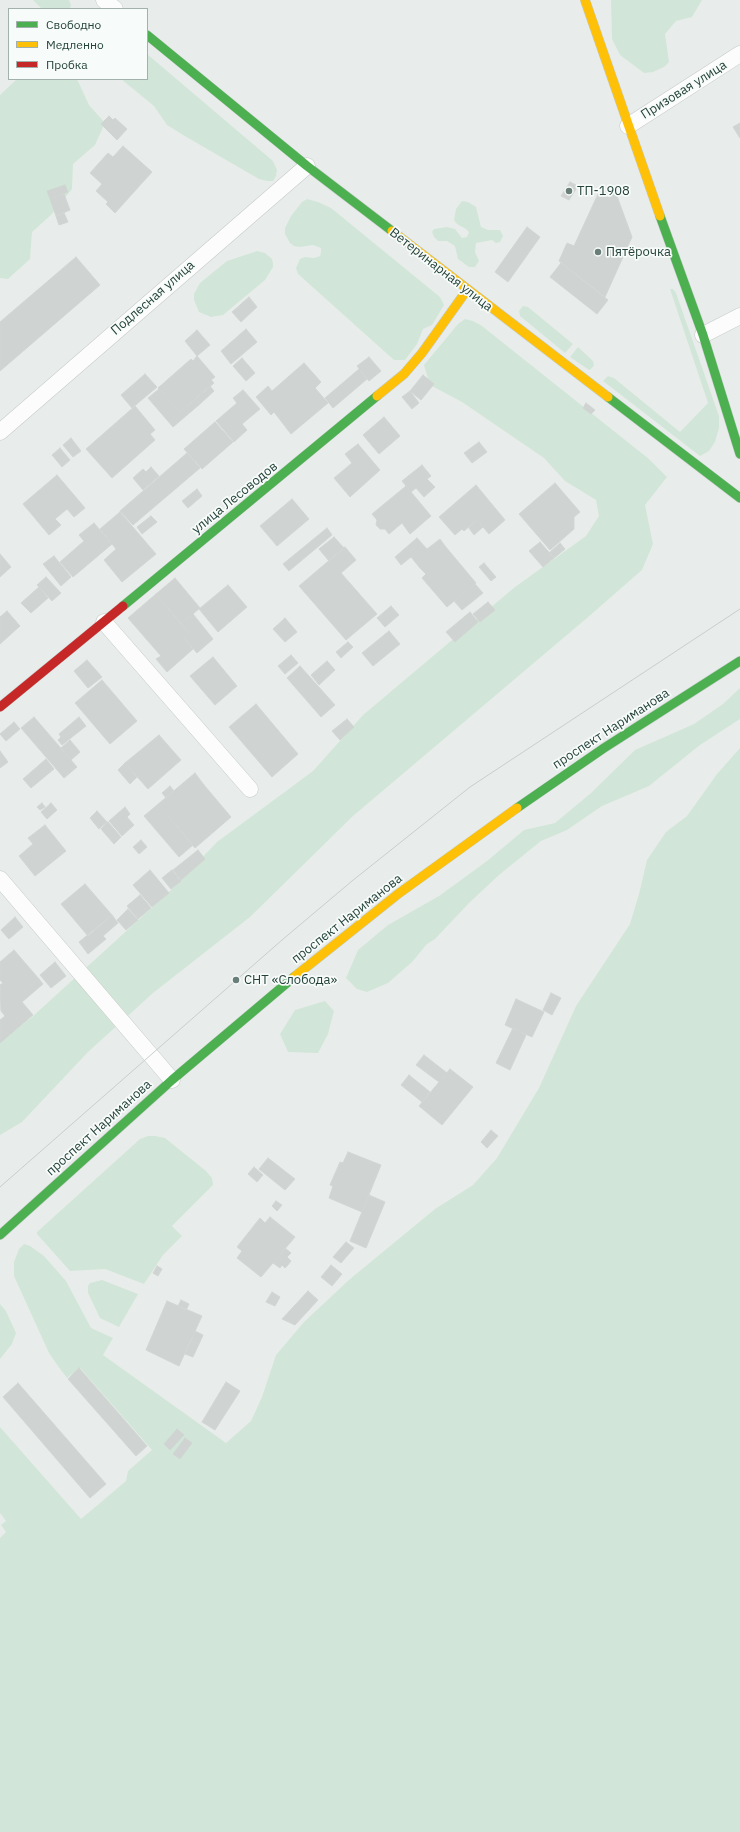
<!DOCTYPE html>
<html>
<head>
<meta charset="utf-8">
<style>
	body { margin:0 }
	#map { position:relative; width:740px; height:1832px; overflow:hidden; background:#e8edeb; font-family:"IBM Plex Sans",sans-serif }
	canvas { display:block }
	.legend { position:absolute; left:8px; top:8px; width:140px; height:72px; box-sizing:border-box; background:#f7fbf9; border:1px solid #a3b1ad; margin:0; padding:5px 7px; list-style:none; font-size:12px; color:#24423a }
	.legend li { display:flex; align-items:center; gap:8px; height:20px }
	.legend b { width:20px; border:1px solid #a3b1ad }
</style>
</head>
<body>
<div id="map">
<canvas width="740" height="1832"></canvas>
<ul class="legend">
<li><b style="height:5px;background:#4caf50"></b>Свободно</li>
<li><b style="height:5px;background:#ffc107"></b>Медленно</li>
<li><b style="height:5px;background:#c62828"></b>Пробка</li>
</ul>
</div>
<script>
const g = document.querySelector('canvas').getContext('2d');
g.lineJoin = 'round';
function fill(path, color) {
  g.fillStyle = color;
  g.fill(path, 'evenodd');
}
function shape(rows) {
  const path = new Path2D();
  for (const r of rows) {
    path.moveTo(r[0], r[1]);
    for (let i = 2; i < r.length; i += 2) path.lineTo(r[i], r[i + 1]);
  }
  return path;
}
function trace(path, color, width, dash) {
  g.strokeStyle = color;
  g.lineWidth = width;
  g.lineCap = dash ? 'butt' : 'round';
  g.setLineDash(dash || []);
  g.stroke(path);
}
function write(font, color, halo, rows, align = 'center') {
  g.font = font + ' "IBM Plex Sans",sans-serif';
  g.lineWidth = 3.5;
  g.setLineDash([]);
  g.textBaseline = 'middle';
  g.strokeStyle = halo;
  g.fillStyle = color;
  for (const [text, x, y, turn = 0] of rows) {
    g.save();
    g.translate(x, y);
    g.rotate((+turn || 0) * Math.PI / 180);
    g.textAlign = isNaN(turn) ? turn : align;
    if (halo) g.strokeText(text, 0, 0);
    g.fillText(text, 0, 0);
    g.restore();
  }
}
fill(shape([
	[33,0,69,0,71,5,70,9,42,9],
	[611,0,702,0,692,17,676,21,665,34,669,62,664,67,653,72,644,73,620,55,612,39],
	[147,54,273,161,277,170,276,176,273,181,267,181,259,179,183,135,167,125,154,106,121,79,147,79],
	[17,79,77,79,89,105,105,123,95,145,73,164,72,189,51,215,32,232,30,259,8,279,0,278,0,95],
	[307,199,318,202,331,208,440,297,444,305,432,325,423,329,417,344,405,360,394,360,298,274,296,268,300,259,305,257,314,258,320,256,321,252,321,248,313,245,300,247,294,246,290,243,285,234,285,228,291,216,302,202],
	[462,201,468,202,476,207,481,227,488,230,500,230,503,236,500,242,496,243,492,240,476,243,475,252,479,261,475,267,469,267,458,259,455,246,447,241,438,241,434,237,432,232,434,229,447,227,455,229,462,238,467,237,469,232,466,229,457,224,454,220,456,209],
	[257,251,265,253,272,259,273,263,273,267,265,280,223,315,211,317,199,312,194,300,194,294,200,283,227,261],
	[670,289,673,289,676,293,719,416,719,428,715,442,709,451,700,456,603,381,608,376,614,378,680,432,708,403],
	[523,306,528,307,573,344,565,353,520,316,519,311],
	[465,319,473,321,482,326,649,459,667,477,645,505,653,544,642,570,587,618,353,816,250,917,153,993,88,1052,22,1122,0,1135,0,1042,32,1017,168,893,217,842,313,771,363,715,515,587,586,536,599,516,596,500,565,481,544,458,462,402,430,385,424,365,458,324],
	[578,347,593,361,594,365,591,369,589,370,570,357],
	[740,688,740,719,700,745,649,786,602,806,567,830,541,841,499,875,469,903,435,939,427,944,412,962,388,983,367,992,357,989,346,978,358,950,388,925,439,896,487,861,524,830,555,823,591,793,635,750,694,724,723,704],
	[740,748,740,1832,0,1832,0,1538,6,1532,1,1525,6,1521,0,1513,0,1427,81,1519,126,1481,128,1471,152,1450,80,1368,67,1378,58,1366,49,1353,14,1276,14,1262,19,1249,24,1244,30,1246,44,1256,66,1281,91,1328,113,1338,103,1355,226,1443,251,1421,262,1397,276,1355,304,1322,350,1279,435,1209,473,1185,497,1158,539,1088,576,1006,630,924,639,894,647,860,666,832,687,816,717,774],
	[325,1001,334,1011,328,1034,318,1053,288,1052,280,1034,295,1010],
	[148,1136,155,1136,165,1138,206,1171,212,1178,213,1185,172,1226,182,1236,163,1255,144,1284,105,1269,70,1271,37,1234,37,1232,140,1139],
	[102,1280,138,1294,119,1327,100,1318,88,1293,88,1286,90,1283],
	[0,1304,6,1311,16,1333,12,1344,0,1359]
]), '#d1e6d8');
const building = shape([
	[109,116,113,120,115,118,127,129,117,140,101,124,109,116],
	[740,123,740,138,733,127,740,123],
	[123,146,152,172,115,213,106,204,108,202,96,191,102,184,90,173,108,153,113,157,123,146],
	[570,182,578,186,569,200,561,196,570,182],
	[65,185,68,192,50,199,47,191,65,185],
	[614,188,632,237,605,297,559,261,567,243,574,246,598,194,614,188],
	[64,194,70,210,56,216,50,199,64,194],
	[64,213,68,222,59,225,56,216,64,213],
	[527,227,540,237,508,282,495,272,527,227],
	[76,257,100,285,0,371,0,322,76,257],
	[561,263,608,300,597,314,550,277,561,263],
	[249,297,257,307,241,322,232,312,249,297],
	[246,329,257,342,231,364,221,351,246,329],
	[197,330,210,345,197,356,185,341,197,330],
	[197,356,215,377,211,380,214,383,180,412,158,388,191,359,193,361,197,356],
	[369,357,381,371,369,381,357,366,369,357],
	[242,358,255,373,246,381,233,366,242,358],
	[304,363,321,382,315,388,328,403,291,434,274,412,271,415,256,397,268,386,272,391,304,363],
	[359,369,367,379,333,408,325,398,359,369],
	[145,374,157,387,132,408,121,395,145,374],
	[423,375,434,384,421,400,410,391,423,375],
	[210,386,214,391,200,404,195,399,210,386],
	[159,389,180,412,195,399,200,404,173,427,148,398,159,389],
	[243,390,260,409,242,424,247,430,234,442,216,421,237,403,233,398,243,390],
	[410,391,419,403,412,409,402,397,410,391],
	[586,403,595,410,591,414,583,408,586,403],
	[135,406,155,430,150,434,155,440,112,478,86,449,135,406],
	[384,417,400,436,379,454,363,435,384,417],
	[215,422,233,442,202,469,184,449,215,422],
	[71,438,81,451,73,457,63,445,71,438],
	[479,442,487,452,472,463,464,453,479,442],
	[358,444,380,470,350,497,334,478,352,463,345,454,358,444],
	[60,448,70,460,62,467,52,455,60,448],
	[187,453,200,468,133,525,120,511,187,453],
	[422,465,431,476,427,479,435,487,424,497,416,488,411,492,402,481,422,465],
	[151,467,159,476,143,490,133,478,143,469,146,472,151,467],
	[57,475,85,508,74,517,67,509,55,519,61,525,49,535,23,504,57,475],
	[555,483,580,512,574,517,574,529,550,550,519,514,555,483],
	[476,485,505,520,489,534,477,520,464,531,462,529,455,535,439,517,476,485],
	[406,486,431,516,410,534,402,523,389,534,385,529,380,529,376,525,377,520,372,514,406,486],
	[197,489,202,496,188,508,182,501,197,489],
	[292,499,309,519,277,546,260,526,292,499],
	[120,512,156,554,122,582,104,560,116,549,100,529,120,512],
	[151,516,157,522,142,534,137,527,151,516],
	[477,520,483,527,474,535,469,528,477,520],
	[94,523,112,544,73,577,60,562,84,541,79,535,94,523],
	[327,528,332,535,289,571,283,564,327,528],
	[334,537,344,548,329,561,319,549,334,537],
	[417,538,427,549,440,539,445,546,420,568,411,557,401,565,395,557,417,538],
	[540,542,554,558,543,567,529,551,540,542],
	[560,543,565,549,554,558,549,553,560,543],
	[445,546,476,583,447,607,422,578,426,574,420,568,445,546],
	[345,547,356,560,341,573,377,614,346,640,299,586,345,547],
	[0,554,11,567,0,577,0,554],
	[54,556,71,577,61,586,43,564,54,556],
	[484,563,496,577,491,581,479,567,484,563],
	[46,577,61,593,52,601,37,585,46,577],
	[175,578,200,608,181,624,156,594,175,578],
	[475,584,483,593,462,610,454,601,475,584],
	[228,585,247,607,218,632,199,609,228,585],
	[39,587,48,598,31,613,21,603,39,587],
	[156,594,189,633,184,638,193,649,167,672,156,659,161,656,128,618,156,594],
	[488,602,495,610,480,622,473,614,488,602],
	[391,606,399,615,385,627,377,618,391,606],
	[7,611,20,626,0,644,0,617,7,611],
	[470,612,478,622,455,642,446,632,470,612],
	[193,614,213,639,197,653,184,638,189,633,181,624,193,614],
	[285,618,297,632,285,642,273,629,285,618],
	[389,631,400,644,373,666,362,653,389,631],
	[348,642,353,647,341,658,336,652,348,642],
	[291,655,298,663,285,674,278,666,291,655],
	[213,657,237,686,215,705,190,676,213,657],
	[87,660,102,677,88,688,74,671,87,660],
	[327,661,335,670,319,685,311,675,327,661],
	[300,666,335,705,321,717,287,678,300,666],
	[102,680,137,721,110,744,75,703,102,680],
	[256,704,298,754,272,777,229,727,256,704],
	[34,717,77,767,64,778,21,728,34,717],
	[79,717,86,726,62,745,58,740,61,737,59,734,79,717],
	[347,719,354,727,340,740,332,731,347,719],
	[14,722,20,729,6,741,0,734,14,722],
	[159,735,181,760,148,789,125,763,159,735],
	[70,740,80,752,71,760,61,748,70,740],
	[0,751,8,762,0,768,0,751],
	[46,759,54,769,31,788,23,779,46,759],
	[125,763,137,777,130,784,118,770,125,763],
	[195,773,204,785,168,816,193,845,179,857,144,816,195,773],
	[204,785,231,817,195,848,168,816,204,785],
	[170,786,174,791,166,798,162,793,170,786],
	[42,803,45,807,40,810,37,807,42,803],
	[51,803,57,810,47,819,41,812,51,803],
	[125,807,130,814,127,817,134,825,122,836,109,821,125,807],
	[97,811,107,822,99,829,90,818,97,811],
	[108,822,121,837,114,844,101,829,108,822],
	[45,825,66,851,35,876,19,856,33,844,28,838,45,825],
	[141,840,147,847,139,854,133,847,141,840],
	[198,850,205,859,181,880,173,870,198,850],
	[150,870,169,893,152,907,133,885,150,870],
	[172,870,181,881,171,889,162,878,172,870],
	[85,884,112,915,88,936,61,904,85,884],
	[140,895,151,908,138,919,127,906,140,895],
	[128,909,138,920,126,930,117,920,128,909],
	[112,915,118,923,103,936,106,939,88,954,79,942,112,915],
	[15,917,23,927,9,939,1,930,15,917],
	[14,950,39,979,1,1011,0,985,3,983,0,980,0,962,14,950],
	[55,962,66,976,51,988,40,975,55,962],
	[39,979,43,984,22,1002,33,1015,0,1043,0,1020,5,1016,1,1011,39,979],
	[551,993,561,998,552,1015,543,1010,551,993],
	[516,999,544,1012,532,1037,505,1025,516,999],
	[513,1028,526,1035,510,1070,496,1063,513,1028],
	[424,1055,447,1073,439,1082,416,1065,424,1055],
	[450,1069,473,1087,442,1125,419,1106,450,1069],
	[409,1075,430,1092,422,1102,401,1085,409,1075],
	[491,1130,498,1136,487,1148,481,1142,491,1130],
	[348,1152,381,1165,362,1212,329,1198,333,1186,330,1185,340,1162,343,1163,348,1152],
	[268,1158,295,1179,285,1190,259,1169,268,1158],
	[254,1167,263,1175,257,1182,248,1174,254,1167],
	[369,1195,385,1202,366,1248,350,1241,369,1195],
	[276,1201,282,1205,277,1211,272,1206,276,1201],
	[270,1217,295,1237,261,1277,237,1258,242,1251,237,1247,260,1218,265,1223,270,1217],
	[346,1242,354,1248,341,1263,333,1257,346,1242],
	[285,1248,291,1253,287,1257,291,1261,288,1265,278,1257,285,1248],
	[278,1257,288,1265,285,1268,282,1265,280,1268,273,1263,278,1257],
	[331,1265,342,1274,332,1286,321,1277,331,1265],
	[157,1266,162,1269,158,1276,153,1273,157,1266],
	[308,1291,318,1300,295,1325,282,1319,308,1291],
	[272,1292,280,1297,275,1306,266,1302,272,1292],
	[181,1300,189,1304,186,1310,178,1306,181,1300],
	[167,1301,202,1316,179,1366,146,1350,167,1301],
	[195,1331,203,1335,199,1344,191,1341,195,1331],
	[191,1341,199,1344,193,1357,185,1354,191,1341],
	[79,1368,147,1446,136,1456,68,1379,79,1368],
	[226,1382,240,1391,215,1430,202,1422,226,1382],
	[18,1383,106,1484,90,1498,3,1397,18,1383],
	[177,1429,184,1435,170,1450,164,1444,177,1429],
	[185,1438,192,1443,180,1459,173,1454,185,1438]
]);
fill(building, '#cfd4d2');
trace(building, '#d1d6d4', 1);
const street = shape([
	[104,0,115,9],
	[628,126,740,54],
	[703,335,740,316],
	[0,432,307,166],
	[104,622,250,789],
	[0,879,172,1080]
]);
const fast = shape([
	[147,35,307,166,392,231],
	[660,216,703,335,740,454],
	[608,397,740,498],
	[123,606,377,396],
	[517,808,604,748,740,661],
	[0,1235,172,1080,294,977]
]);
const slow = shape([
	[585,0,660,216],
	[392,231,608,397],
	[377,396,404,374,422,353,467,290],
	[294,977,398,894,517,808]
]);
const jam = shape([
	[0,707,123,606]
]);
trace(street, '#c5cac8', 17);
trace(fast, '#c3cbc8', 10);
trace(slow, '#c3cbc8', 10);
trace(jam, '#c3cbc8', 10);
trace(street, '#fcfcfc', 16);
trace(fast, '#4caf50', 9);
trace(slow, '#ffc107', 9);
trace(jam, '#c62828', 9);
trace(shape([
	[0,1187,282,940,352,881,470,787,740,609]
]), '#c9cdcc', 1);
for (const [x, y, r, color] of [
	[569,191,4,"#697e78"],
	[598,252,4,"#697e78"],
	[236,980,4,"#697e78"]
]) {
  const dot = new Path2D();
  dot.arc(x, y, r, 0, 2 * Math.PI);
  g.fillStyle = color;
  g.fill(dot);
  trace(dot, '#f7fbf9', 1.5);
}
write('13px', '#24423a', '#f7fbf9', [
	["Призовая улица",684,90,-32],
	["Ветеринарная улица",441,270,38],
	["Подлесная улица",153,298,-41],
	["улица Лесоводов",235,498,-39],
	["проспект Нариманова",611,729,-33],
	["проспект Нариманова",347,919,-38],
	["проспект Нариманова",99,1128,-42]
]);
write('13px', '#24423a', '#f7fbf9', [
	["ТП-1908",577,191],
	["Пятёрочка",606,252],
	["СНТ «Слобода»",244,980]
], 'left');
</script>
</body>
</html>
